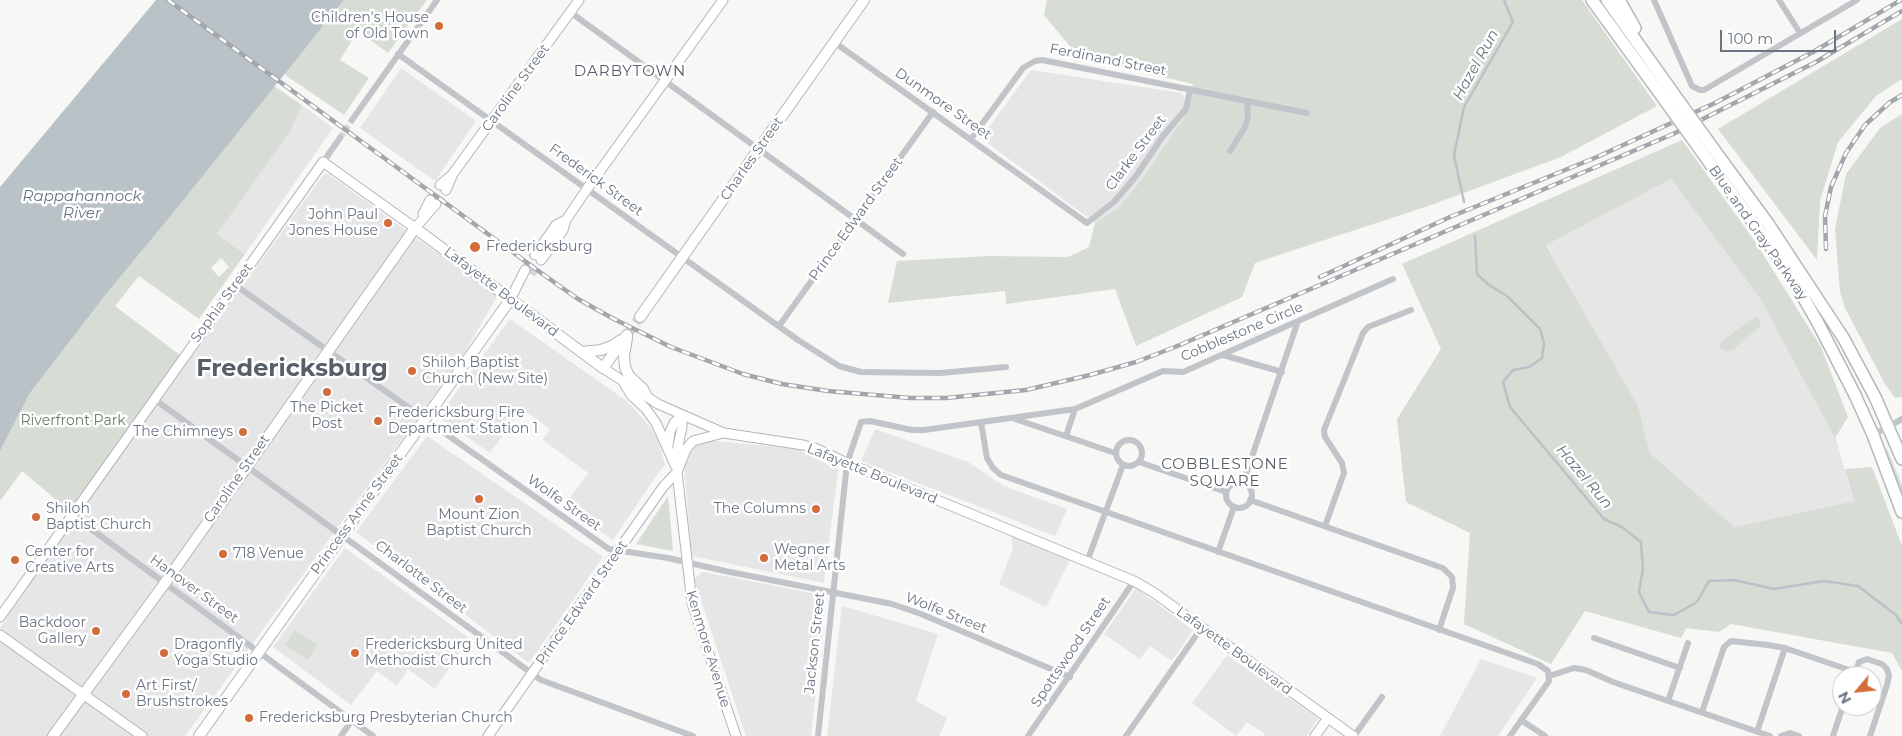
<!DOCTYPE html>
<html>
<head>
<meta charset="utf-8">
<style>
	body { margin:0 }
	#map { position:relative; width:1902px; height:736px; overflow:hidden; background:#f7f7f5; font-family:Montserrat,sans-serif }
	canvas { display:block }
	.north { position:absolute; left:1832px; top:666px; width:50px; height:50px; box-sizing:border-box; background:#fff; border:1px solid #c3c8cd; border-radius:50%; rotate:242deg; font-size:14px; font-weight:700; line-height:20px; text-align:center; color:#6a7583 }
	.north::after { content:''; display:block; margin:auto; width:18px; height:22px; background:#d26c3b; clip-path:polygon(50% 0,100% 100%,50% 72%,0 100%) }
	.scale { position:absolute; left:1720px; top:30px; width:116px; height:22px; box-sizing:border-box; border:2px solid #6a7583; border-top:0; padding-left:6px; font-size:15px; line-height:18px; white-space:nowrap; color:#6a7583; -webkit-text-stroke:4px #fff; paint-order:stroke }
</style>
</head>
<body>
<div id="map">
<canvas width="1902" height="736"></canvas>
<div class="north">N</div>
<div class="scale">100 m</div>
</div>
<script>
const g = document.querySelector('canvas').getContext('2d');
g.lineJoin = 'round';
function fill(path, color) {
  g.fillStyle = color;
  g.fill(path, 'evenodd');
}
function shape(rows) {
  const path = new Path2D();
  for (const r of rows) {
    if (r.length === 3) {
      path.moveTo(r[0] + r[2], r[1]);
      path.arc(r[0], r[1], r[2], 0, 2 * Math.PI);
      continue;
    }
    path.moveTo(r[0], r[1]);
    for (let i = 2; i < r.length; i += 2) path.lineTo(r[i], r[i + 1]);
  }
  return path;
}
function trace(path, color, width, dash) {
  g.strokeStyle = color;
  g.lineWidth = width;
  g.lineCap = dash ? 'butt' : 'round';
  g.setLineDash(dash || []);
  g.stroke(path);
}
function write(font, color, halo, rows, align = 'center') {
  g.font = font + ' Montserrat,sans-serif';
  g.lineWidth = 5;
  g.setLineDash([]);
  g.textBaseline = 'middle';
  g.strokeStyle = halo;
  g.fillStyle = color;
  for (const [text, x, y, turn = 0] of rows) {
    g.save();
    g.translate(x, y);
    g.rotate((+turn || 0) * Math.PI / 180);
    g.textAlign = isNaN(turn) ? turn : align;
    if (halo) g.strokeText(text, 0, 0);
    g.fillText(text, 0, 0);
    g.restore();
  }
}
fill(shape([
	[401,68,476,121,435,181,360,128],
	[1031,70,1182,93,1187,106,1183,119,1142,179,1118,208,1095,223,981,138],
	[302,105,333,128,245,254,217,234],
	[328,174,497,296,461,359,185,736,0,736,0,628,59,541,323,175],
	[1671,179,1761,300,1834,433,1854,501,1734,527,1650,453,1638,406,1546,244],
	[510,319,628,402,652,429,659,443,665,465,656,476,613,540,564,506,588,473,543,440,550,429,522,409,490,453,438,417],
	[875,429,968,462,1004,486,1067,509,1055,536,861,461],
	[427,436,603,557,529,663,356,532],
	[707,440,798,449,838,470,824,583,692,556,684,468,693,447,698,441],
	[1011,536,1070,560,1046,607,999,584,1013,548],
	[345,548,469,638,435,689,408,669,397,686,377,671,351,705,273,647],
	[703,572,826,596,811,736,746,736,694,579],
	[1136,588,1193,630,1172,661,1150,646,1140,659,1104,634],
	[842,606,938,634,916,701,947,718,939,736,827,736],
	[1227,655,1318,718,1307,736,1264,736,1265,734,1247,722,1236,736,1192,703],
	[1481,659,1537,678,1498,736,1440,736]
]), '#e5e6e5');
fill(shape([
	[344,0,427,0,388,53,358,31,340,60,369,78,344,115,284,74],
	[1047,0,1582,0,1657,106,1561,157,1431,205,1255,263,1242,297,1136,346,1115,289,1006,304,1005,291,888,303,897,261,989,256,1068,257,1089,247,1095,223,1118,208,1142,179,1183,119,1193,84,1079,57,1044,15],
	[1902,19,1902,79,1876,96,1838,142,1820,201,1817,260,1718,129],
	[274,86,302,105,290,131,217,234,245,254,199,319,139,276,115,306,180,355,72,515,66,508,22,471,0,501,0,451,30,393,107,293,169,218],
	[221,258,229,267,219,277,211,268],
	[1902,114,1902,397,1895,398,1885,384,1845,308,1840,292,1835,229,1846,174,1880,128],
	[1682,140,1756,243,1821,347,1848,417,1835,438,1761,300,1671,179,1546,245,1638,406,1650,453,1734,527,1854,501,1845,469,1872,467,1902,546,1902,671,1892,653,1731,624,1719,632,1686,628,1681,638,1585,611,1551,664,1464,624,1470,533,1406,502,1397,419,1441,349,1402,264],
	[1756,316,1760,321,1760,326,1733,350,1725,351,1719,347,1722,341],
	[1885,446,1888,451,1902,485,1902,501],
	[668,496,673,551,636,544],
	[294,631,296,631,317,645,308,660,285,645]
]), '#d7dcd5');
fill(shape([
	[156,0,344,0,169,218,107,293,30,393,0,451,0,187]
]), '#b9c2c7');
trace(shape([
	[1464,202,1454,155,1464,107,1513,22,1504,0],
	[1475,236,1477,274,1489,285,1507,296,1540,329,1544,343,1542,358,1529,367,1513,370,1503,382,1510,407,1604,519,1622,527,1641,542,1643,568,1639,592,1649,612,1674,615,1697,602,1709,581,1734,580,1774,589,1824,581,1858,586,1896,615,1902,624]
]), '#b9c2c7', 2.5);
trace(shape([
	[340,138,352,120]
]), '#d4d6d8', 6, [6, 3]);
trace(shape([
	[430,200,440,185],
	[436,204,446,190],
	[525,270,535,255],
	[531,274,541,260]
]), '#d4d6d8', 9, [9, 4.5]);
trace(shape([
	[627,335,640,317]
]), '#d4d6d8', 10, [10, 5]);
const secondary = shape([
	[440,185,452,175,579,0],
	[446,190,452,176],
	[423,214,430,200],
	[535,255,556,225,566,220],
	[541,260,563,230,566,220,587,189,723,0],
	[510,300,525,270],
	[603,368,658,404,724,433,803,445,815,448,847,463,1134,581,1153,592,1353,736],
	[624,383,631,395,646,409,656,423,675,465],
	[682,415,682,427,677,451,677,472,692,603,736,736],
	[668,446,670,432,674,423,682,415],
	[0,617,323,162,415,228,436,204],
	[0,635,142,736],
	[488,736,663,487,677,472,686,449,693,441,723,433],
	[1315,736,1328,718]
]);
const primary = shape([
	[640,317,864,0],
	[627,338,624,356,625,367,629,376,643,389,647,397],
	[582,352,601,350,612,346,621,340],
	[53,736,165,583,415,228,603,368,627,335],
	[199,736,510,300]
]);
const highway = shape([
	[1592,0,1661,95],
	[1607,0,1671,90],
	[1619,0,1635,28],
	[1723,162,1769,225,1844,339,1875,397,1902,459],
	[1712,166,1787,269,1818,323,1855,395,1873,435,1902,512]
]);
trace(secondary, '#b2b6bb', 11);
trace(primary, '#b3b6ba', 12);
trace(highway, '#b4b7ba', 14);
trace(shape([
	[1654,0,1692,86,1700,90,1704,90,1857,0],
	[1779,0,1800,33],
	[570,12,903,254],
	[834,42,1087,223,1114,202,1136,176,1163,136,1186,109,1190,89],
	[398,54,798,340,839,366,861,372,940,373,1006,367],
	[352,120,437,0],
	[971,139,1023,68,1035,61,1042,60,1307,113],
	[1230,151,1245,127,1248,117,1247,101],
	[323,162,340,138],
	[235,285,609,549,668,558,725,571,892,604,921,614,1070,677],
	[779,326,933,112],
	[1223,355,1282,372],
	[154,399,541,680,693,736],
	[1015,419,1115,453],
	[981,422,987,458,993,468,1001,475,1538,664,1548,671,1549,681,1510,736],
	[1873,435,1902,419],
	[1066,436,1075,409],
	[1129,453,13],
	[1139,462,1226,492],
	[1239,495,13],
	[1243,483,1298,321],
	[1113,492,1123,465],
	[1250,500,1443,568,1452,577,1453,588,1439,630],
	[72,515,373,736],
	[1325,526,1344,473,1342,463,1325,437,1324,430,1363,333,1368,327,1411,310],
	[1218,552,1234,507],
	[1087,562,1098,532],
	[1594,638,1680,668],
	[1549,676,1574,668,1586,670,1613,682,1770,736],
	[1854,676,1859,662,1867,659,1882,664,1887,669,1889,676,1887,685,1870,736],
	[1668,701,1688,643],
	[1702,712,1724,647,1731,641,1768,645,1785,648,1855,672],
	[1521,720,1545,736],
	[1757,732,1785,648],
	[341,736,352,720],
	[818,736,847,463,861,422,870,421,912,430,924,430,1075,409,1163,371,1183,372,1393,279],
	[1028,736,1134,581],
	[1126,736,1202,627],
	[1354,736,1382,697],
	[1781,736,1790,733,1799,736],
	[1833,736,1843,706]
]), '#c1c4c8', 6);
trace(secondary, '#fff', 9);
trace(primary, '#fff', 10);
trace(highway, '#fff', 11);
const rail = shape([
	[168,0,544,275,578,299,612,318,671,347,743,374,782,384,828,391,910,398,946,398,1026,390,1090,375,1136,362,1175,347,1673,134,1816,62,1902,11],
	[1826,249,1825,216,1831,187,1846,153,1865,125,1889,103,1902,95],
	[1320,277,1450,217,1597,157,1715,103,1813,52,1901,0]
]);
trace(rail, '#a3a7ad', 4.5);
trace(rail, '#fff', 2.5, [8]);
const highwayBridge = shape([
	[1671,90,1723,162],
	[1661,95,1712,166]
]);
trace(highwayBridge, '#b4b7ba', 14, []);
trace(shape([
	[1098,532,1113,492]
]), '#c1c4c8', 6);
trace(highwayBridge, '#fff', 11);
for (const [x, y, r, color] of [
	[439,26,5,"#d26c3b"],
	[388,223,5,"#d26c3b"],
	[475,247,6,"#d26c3b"],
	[412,371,5,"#d26c3b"],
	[327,392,5,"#d26c3b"],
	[378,421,5,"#d26c3b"],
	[243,432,5,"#d26c3b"],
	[479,499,5,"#d26c3b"],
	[816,509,5,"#d26c3b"],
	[36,517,5,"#d26c3b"],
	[223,554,5,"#d26c3b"],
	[764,558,5,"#d26c3b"],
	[15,560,5,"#d26c3b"],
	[96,631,5,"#d26c3b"],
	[164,653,5,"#d26c3b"],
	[355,653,5,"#d26c3b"],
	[126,694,5,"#d26c3b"],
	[249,718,5,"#d26c3b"]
]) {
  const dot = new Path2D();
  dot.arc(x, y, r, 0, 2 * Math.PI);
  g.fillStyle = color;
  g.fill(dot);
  trace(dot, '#fff', 2);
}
write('14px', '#6a7583', '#fff', [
	["Children's House",429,18,"right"],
	["of Old Town",429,34,"right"],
	["John Paul",378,215,"right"],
	["Jones House",378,231,"right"],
	["Fredericksburg",486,247],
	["Shiloh Baptist",422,363],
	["Church (New Site)",422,379],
	["The Picket",327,408,"center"],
	["Post",327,424,"center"],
	["Fredericksburg Fire",388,413],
	["Department Station 1",388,429],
	["The Chimneys",233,432,"right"],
	["Shiloh",46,509],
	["Baptist Church",46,525],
	["The Columns",806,509,"right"],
	["Mount Zion",479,515,"center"],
	["Baptist Church",479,531,"center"],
	["Wegner",774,550],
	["Metal Arts",774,566],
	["Center for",25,552],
	["Creative Arts",25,568],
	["718 Venue",233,554],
	["Backdoor",86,623,"right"],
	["Gallery",86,639,"right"],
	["Dragonfly",174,645],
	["Yoga Studio",174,661],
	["Fredericksburg United",365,645],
	["Methodist Church",365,661],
	["Art First/",136,686],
	["Brushstrokes",136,702],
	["Fredericksburg Presbyterian Church",259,718]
], 'left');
write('14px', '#6a7583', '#fff', [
	["Ferdinand Street",1108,60,11],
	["Caroline Street",516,88,-54],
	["Dunmore Street",943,104,35],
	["Clarke Street",1136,153,-53],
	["Charles Street",752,159,-55],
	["Frederick Street",596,180,36],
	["Prince Edward Street",856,219,-54],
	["Blue and Gray Parkway",1758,233,55],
	["Lafayette Boulevard",501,292,37],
	["Sophia Street",222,303,-54],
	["Cobblestone Circle",1242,332,-23],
	["Lafayette Boulevard",872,474,22],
	["Caroline Street",237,479,-55],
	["Wolfe Street",564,503,35],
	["Princess Anne Street",357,514,-54],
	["Charlotte Street",421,577,37],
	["Hanover Street",194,589,36],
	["Prince Edward Street",582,603,-55],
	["Wolfe Street",946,613,22],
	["Jackson Street",815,643,-84],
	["Kenmore Avenue",708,649,73],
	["Lafayette Boulevard",1234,651,36],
	["Spottswood Street",1071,652,-56]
]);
write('14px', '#6a7b68', '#fff', [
	["Riverfront Park",73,421]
]);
write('italic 15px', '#65767f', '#fff', [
	["Hazel Run",1476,65,-61],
	["Rappahannock",82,197],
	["River",82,214],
	["Hazel Run",1584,477,50]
]);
g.letterSpacing = '1px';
write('15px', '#575f69', '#fff', [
	["DARBYTOWN",630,72],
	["COBBLESTONE",1225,465],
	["SQUARE",1225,482]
]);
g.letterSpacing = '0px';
write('bold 24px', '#575f69', '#fff', [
	["Fredericksburg",292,369]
]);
</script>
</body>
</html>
